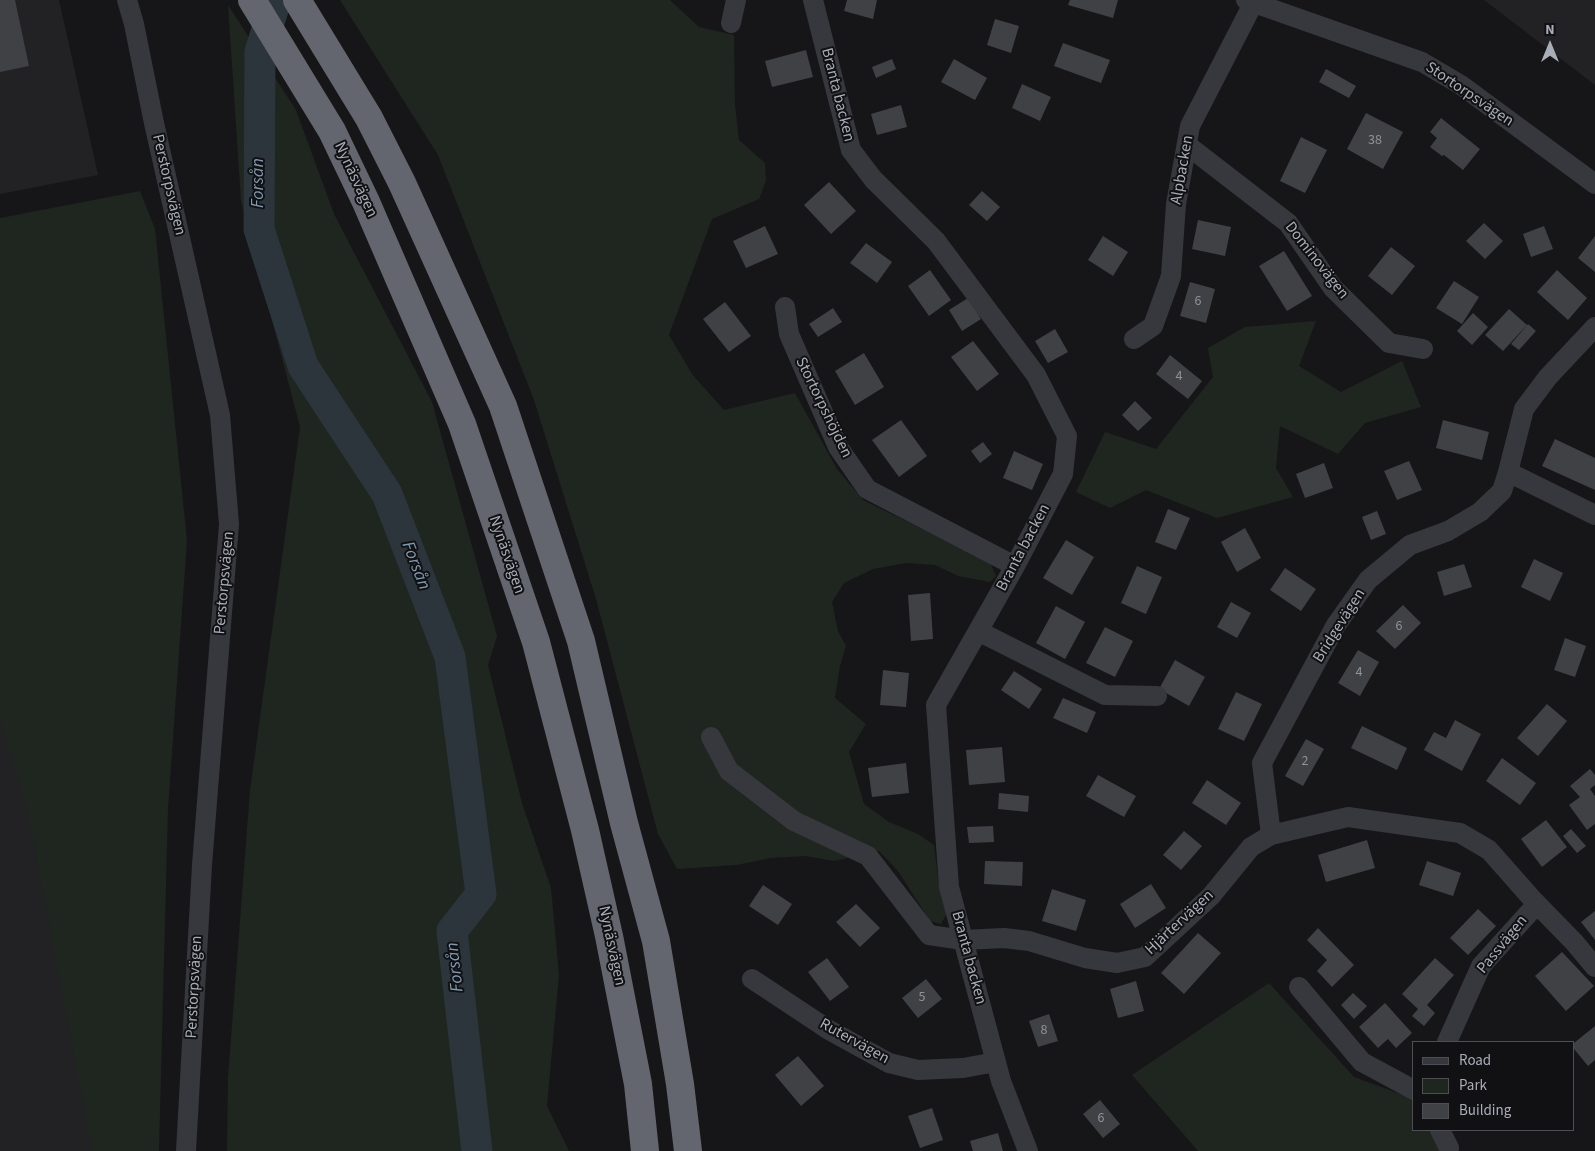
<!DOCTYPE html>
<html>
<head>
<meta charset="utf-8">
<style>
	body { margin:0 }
	#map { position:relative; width:1595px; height:1151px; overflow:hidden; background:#161618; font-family:"Source Sans 3",sans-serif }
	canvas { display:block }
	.legend { position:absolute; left:1412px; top:1041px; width:162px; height:90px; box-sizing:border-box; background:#111113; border:1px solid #4d4f55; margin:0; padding:6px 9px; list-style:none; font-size:15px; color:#a8adb8 }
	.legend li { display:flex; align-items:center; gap:10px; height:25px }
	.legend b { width:25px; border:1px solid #4d4f55 }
	.north { position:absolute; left:1525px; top:20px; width:50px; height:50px; -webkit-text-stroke:4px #111113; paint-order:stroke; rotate:0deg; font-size:14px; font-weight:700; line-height:20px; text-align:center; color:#a8adb8 }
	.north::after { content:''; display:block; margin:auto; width:18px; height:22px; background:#a8adb8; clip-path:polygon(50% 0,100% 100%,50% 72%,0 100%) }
</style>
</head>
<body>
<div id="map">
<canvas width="1595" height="1151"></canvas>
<ul class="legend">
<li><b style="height:6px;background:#37383d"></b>Road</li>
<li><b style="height:14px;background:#1e261f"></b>Park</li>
<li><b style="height:14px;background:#404145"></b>Building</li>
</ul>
<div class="north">N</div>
</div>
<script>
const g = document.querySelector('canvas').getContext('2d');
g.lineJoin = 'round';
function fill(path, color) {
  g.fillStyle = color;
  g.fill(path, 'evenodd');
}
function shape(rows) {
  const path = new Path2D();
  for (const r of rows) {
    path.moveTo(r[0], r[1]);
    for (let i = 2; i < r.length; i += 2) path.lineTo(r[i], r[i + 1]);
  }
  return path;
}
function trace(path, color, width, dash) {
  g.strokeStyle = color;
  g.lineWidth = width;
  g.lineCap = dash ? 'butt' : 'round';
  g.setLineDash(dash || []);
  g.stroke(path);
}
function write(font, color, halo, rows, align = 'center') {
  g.font = font + ' "Source Sans 3",sans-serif';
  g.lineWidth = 4;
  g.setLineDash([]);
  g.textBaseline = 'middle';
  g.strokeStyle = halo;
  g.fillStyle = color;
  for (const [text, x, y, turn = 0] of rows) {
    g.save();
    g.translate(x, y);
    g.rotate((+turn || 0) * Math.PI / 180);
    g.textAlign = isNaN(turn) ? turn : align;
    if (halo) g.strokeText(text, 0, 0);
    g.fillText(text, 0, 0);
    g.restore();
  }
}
fill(shape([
	[0,0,59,0,98,175,0,194],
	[1484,0,1595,0,1595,85],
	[0,711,29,799,94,1151,0,1151]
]), '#222225');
fill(shape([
	[340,0,670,0,699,27,734,35,735,104,739,140,765,163,766,181,759,199,712,219,669,335,692,374,724,410,795,393,837,469,863,500,990,562,996,576,990,582,958,576,935,565,906,563,873,569,844,583,832,602,838,631,846,646,840,666,835,698,866,724,849,752,864,804,889,822,918,834,934,845,939,884,947,913,941,924,930,921,898,871,879,851,834,861,805,856,770,858,737,865,677,869,658,834,596,599,534,400,438,155],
	[228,5,296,110,334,214,432,402,497,636,488,665,522,803,551,888,559,975,547,1106,569,1151,227,1151,228,1078,250,790,300,427,241,201],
	[140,191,155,229,187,540,168,809,159,1151,92,1151,28,813,0,719,0,218],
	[1316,321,1299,366,1341,392,1402,361,1421,407,1365,423,1338,454,1280,426,1276,468,1293,497,1217,518,1146,490,1110,508,1076,492,1105,432,1156,449,1213,377,1208,348,1245,327],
	[1269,983,1354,1077,1414,1099,1414,1130,1432,1130,1442,1151,1198,1151,1132,1075]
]), '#1e261f');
trace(shape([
	[276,0,260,52,259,229,303,366,387,494,450,657,481,894,452,931,477,1151]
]), '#2c353c', 31);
fill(shape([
	[0,0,15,0,29,66,0,72],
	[847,0,877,0,873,19,844,11],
	[1070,0,1118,0,1113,18,1068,5],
	[995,19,1019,26,1011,53,987,45],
	[1063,43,1110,60,1101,83,1054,66],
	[806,50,813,77,772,87,765,61],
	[892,59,896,69,876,78,872,67],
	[954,59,987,78,975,100,941,82],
	[1326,69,1356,86,1349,98,1319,82],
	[1022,84,1051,97,1040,121,1012,108],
	[901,105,907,127,877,135,871,114],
	[1366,113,1403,132,1383,169,1347,149],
	[1441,118,1480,149,1463,170,1444,155,1442,156,1430,147,1437,138,1430,132],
	[1301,137,1327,150,1305,193,1280,181],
	[829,182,856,211,831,234,804,205],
	[982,191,1000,207,987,221,969,205],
	[1198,220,1231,227,1225,256,1192,249],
	[1484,223,1503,241,1485,259,1466,241],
	[765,226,778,254,746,268,733,241],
	[1544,226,1553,249,1531,257,1523,234],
	[1103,236,1128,252,1113,276,1088,260],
	[1595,236,1595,272,1578,258],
	[866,243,892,262,877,283,850,263],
	[1391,247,1415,266,1392,295,1368,276],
	[1284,251,1312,296,1287,311,1259,266],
	[930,270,951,300,929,316,908,286],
	[1557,270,1587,298,1568,320,1537,292],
	[1454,281,1479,297,1462,324,1436,308],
	[1190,282,1215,289,1206,323,1180,316],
	[968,298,981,319,962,331,949,310],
	[725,302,751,336,729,352,703,319],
	[833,308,842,322,818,337,809,324],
	[1509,309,1527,325,1503,351,1485,335],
	[1473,313,1488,327,1472,345,1457,331],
	[1528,324,1536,331,1519,350,1511,344],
	[1055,329,1068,352,1048,363,1035,341],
	[973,341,999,374,977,391,951,357],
	[864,353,884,387,855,405,835,371],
	[1170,355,1202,381,1188,399,1156,374],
	[1135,401,1152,418,1138,431,1122,415],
	[901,420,927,456,899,477,872,440],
	[1443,420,1489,432,1482,460,1436,448],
	[1555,439,1595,458,1595,490,1542,466],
	[983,442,992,454,980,463,971,451],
	[1014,451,1043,464,1032,490,1003,478],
	[1409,461,1422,490,1397,500,1384,471],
	[1324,463,1333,488,1305,498,1296,474],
	[1168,509,1190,518,1176,550,1155,542],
	[1377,511,1386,534,1371,540,1362,517],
	[1245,528,1261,558,1237,572,1221,542],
	[1066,540,1094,557,1072,595,1043,578],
	[1534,559,1563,573,1550,601,1521,587],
	[1464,564,1472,587,1444,596,1437,572],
	[1137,566,1162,577,1146,614,1121,603],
	[1285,568,1316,589,1301,611,1270,590],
	[930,593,933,639,911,641,908,595],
	[1231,602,1251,613,1237,638,1217,627],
	[1403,605,1421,623,1395,649,1376,631],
	[1056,606,1085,622,1065,659,1036,643],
	[1105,627,1133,641,1115,677,1086,663],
	[1565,638,1586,646,1575,677,1554,670],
	[1358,650,1379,662,1360,696,1338,683],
	[1175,660,1205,677,1189,706,1159,689],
	[883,670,909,673,906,707,880,705],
	[1014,671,1042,689,1029,709,1001,690],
	[1236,692,1262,704,1244,741,1218,729],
	[1063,698,1096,712,1087,733,1053,718],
	[1547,704,1567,721,1538,756,1517,738],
	[1455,720,1481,734,1462,771,1424,750,1434,732,1446,738],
	[1362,726,1407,748,1397,770,1351,748],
	[1306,739,1324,749,1303,786,1285,776],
	[1002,747,1005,782,969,785,966,750],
	[1502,758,1536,783,1520,805,1486,781],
	[906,763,909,793,872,797,868,768],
	[1590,769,1595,775,1595,785,1590,789,1595,796,1595,824,1587,830,1569,805,1580,797,1570,786],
	[1098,775,1136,796,1124,817,1086,796],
	[1207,780,1241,803,1226,825,1192,803],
	[999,793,1029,796,1028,812,998,809],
	[1546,820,1567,847,1542,867,1521,839],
	[993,826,994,842,969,843,967,827],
	[1571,829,1586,846,1577,853,1563,836],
	[1184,831,1202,846,1181,870,1163,855],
	[1367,840,1375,868,1326,882,1318,855],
	[985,861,1023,862,1022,886,984,884],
	[1427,861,1461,873,1453,896,1419,885],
	[1151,884,1166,908,1135,928,1120,904],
	[763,885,792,904,778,925,749,906],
	[1052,889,1086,900,1076,931,1042,921],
	[856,904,880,928,860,947,836,922],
	[1478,909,1496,926,1468,955,1450,938],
	[1595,911,1595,940,1581,922],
	[1318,928,1354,965,1332,987,1317,971,1327,960,1307,940],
	[1198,933,1221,953,1184,994,1161,973],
	[1562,952,1594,986,1566,1011,1535,976],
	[827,958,849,987,830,1001,808,972],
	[1435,958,1454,975,1427,1005,1435,1013,1424,1026,1412,1016,1418,1009,1402,994],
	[926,979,942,999,918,1018,902,998],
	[1136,981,1144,1011,1118,1018,1110,989],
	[1353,993,1367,1006,1354,1019,1341,1005],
	[1385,1003,1412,1033,1396,1048,1388,1039,1378,1048,1359,1027],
	[1049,1014,1058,1041,1038,1047,1029,1021],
	[1595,1026,1595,1060,1588,1066,1574,1049,1574,1043],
	[798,1056,824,1086,801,1106,775,1075],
	[1100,1100,1120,1124,1103,1138,1083,1114],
	[932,1108,943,1140,920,1148,908,1116],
	[998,1133,1003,1151,973,1151,970,1141]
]), '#404145');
trace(shape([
	[127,0,134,24,154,123,220,415,229,524,202,865,186,1151],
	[813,0,851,150,873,179,936,241,1036,375,1067,436,1063,474,1015,566,936,705,949,887,1001,1081,1028,1151],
	[1246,0,1422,62,1461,85,1595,184],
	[731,23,736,0],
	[1187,145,1288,223,1333,288,1389,343,1423,349],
	[785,307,789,334,838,447,867,489,1015,566],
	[1134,339,1153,326,1171,276,1176,204,1190,126,1255,0],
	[1508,472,1595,515],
	[978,631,1105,695,1157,696],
	[711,737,729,771,794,821,868,856,929,935,963,940,1004,938,1029,941,1085,958,1117,963,1145,957,1211,896,1251,847,1271,835,1348,817,1460,833,1489,850,1534,901,1574,942,1595,967],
	[1271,835,1262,763,1336,625,1368,580,1410,545,1448,531,1480,512,1502,491,1508,472,1524,409,1548,377,1595,327],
	[752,979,829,1030,889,1063,918,1070,963,1068,996,1062],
	[1299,987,1362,1062,1414,1090],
	[1447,1042,1481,966,1537,904],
	[1440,1130,1449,1148]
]), '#37383d', 20);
trace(shape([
	[252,0,332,131,366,202,462,424,536,642,585,830,609,936,638,1084,645,1151],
	[297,0,369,118,402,183,503,406,581,641,624,823,656,941,680,1084,688,1151]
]), '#63666e', 28);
write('14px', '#8e929b', null, [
	["38",1375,141],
	["6",1198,302],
	["4",1179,377],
	["6",1399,627],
	["4",1359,673],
	["2",1305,762],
	["5",922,998],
	["8",1044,1031],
	["6",1101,1119]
]);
write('16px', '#a8adb8', '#111113', [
	["Branta backen",837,95,76],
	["Stortorpsvägen",1469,95,34],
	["Alpbacken",1183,170,-80],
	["Nynäsvägen",355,180,65],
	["Perstorpsvägen",168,185,77],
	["Dominovägen",1316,261,52],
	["Stortorpshöjden",823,408,64],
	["Branta backen",1024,548,-62],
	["Nynäsvägen",506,555,71],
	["Perstorpsvägen",225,583,-85],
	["Bridgevägen",1340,626,-58],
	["Hjärtervägen",1180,923,-43],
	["Passvägen",1503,945,-51],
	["Nynäsvägen",611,946,78],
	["Branta backen",968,958,75],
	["Perstorpsvägen",195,987,-87],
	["Rutervägen",854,1042,29]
]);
write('italic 18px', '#7f9bb3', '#111113', [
	["Forsån",259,183,-90],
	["Forsån",415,566,69],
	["Forsån",456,967,-96]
]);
</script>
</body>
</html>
